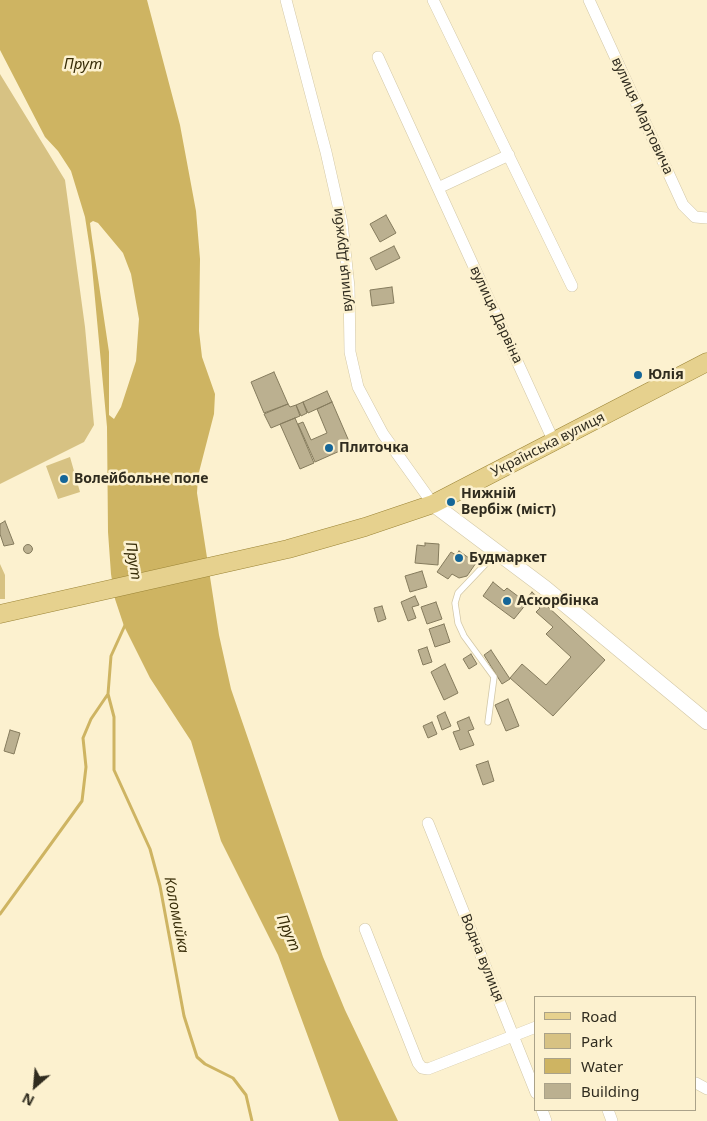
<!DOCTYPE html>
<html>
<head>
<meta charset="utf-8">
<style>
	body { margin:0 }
	#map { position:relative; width:707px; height:1121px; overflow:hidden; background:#fcf1cf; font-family:"Noto Sans",sans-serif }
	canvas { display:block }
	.legend { position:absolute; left:534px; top:996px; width:162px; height:115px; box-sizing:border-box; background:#fcf1cf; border:1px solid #aaa289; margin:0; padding:6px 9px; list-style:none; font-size:15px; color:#302c1f }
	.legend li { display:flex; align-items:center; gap:10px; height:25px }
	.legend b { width:25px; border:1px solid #aaa289 }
	.north { position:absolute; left:10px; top:1061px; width:50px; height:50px; -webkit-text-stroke:4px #fcf1cf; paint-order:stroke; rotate:207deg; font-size:14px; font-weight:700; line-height:20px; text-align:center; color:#302c1f }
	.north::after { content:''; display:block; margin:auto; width:18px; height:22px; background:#302c1f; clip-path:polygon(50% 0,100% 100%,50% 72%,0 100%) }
</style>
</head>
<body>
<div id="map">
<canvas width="707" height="1121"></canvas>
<ul class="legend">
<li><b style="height:6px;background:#e6d18e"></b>Road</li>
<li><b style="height:14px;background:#d7c283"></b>Park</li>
<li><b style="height:14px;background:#ceb462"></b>Water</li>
<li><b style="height:14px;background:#bbb090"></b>Building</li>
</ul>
<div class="north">N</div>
</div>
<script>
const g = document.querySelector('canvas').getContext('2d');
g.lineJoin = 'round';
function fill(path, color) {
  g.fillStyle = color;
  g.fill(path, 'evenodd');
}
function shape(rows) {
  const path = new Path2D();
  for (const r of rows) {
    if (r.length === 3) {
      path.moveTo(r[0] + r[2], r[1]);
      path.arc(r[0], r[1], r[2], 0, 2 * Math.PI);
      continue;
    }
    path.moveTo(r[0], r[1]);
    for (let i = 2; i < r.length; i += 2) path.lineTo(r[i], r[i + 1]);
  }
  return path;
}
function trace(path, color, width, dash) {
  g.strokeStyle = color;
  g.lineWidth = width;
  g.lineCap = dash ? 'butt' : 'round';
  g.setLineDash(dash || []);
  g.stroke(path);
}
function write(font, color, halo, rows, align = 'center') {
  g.font = font + ' "Noto Sans",sans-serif';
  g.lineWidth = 5;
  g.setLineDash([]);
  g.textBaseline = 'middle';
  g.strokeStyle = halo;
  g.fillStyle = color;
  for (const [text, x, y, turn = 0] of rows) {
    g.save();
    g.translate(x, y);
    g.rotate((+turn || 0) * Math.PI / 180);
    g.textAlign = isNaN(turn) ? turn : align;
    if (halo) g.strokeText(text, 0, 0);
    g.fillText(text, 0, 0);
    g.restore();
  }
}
fill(shape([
	[0,74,65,180,85,327,94,425,84,442,0,484],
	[70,457,80,492,58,499,46,466],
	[0,564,5,575,5,599,0,599]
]), '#d7c283');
fill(shape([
	[0,0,147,0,180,125,196,211,200,259,199,331,202,357,215,394,214,414,198,476,197,493,219,635,231,689,323,957,345,1010,398,1121,339,1121,278,955,221,841,191,741,150,678,124,626,115,599,111,574,108,532,107,427,91,256,85,217,71,171,58,151,45,137,0,50],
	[93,221,98,223,123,253,131,274,139,319,136,361,121,407,114,419,109,415,109,352,92,238,90,223]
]), '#ceb462');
trace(shape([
	[108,694,114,717,114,770,150,849,160,886,184,1016,197,1057,205,1064,233,1078,246,1095,252,1121],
	[0,914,82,801,86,767,83,738,91,719,108,694,111,656,126,623]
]), '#ceb462', 3);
const building = shape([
	[386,215,396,233,380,242,370,224,386,215],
	[394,246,400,258,376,270,370,258,394,246],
	[392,287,394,303,372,306,370,290,392,287],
	[274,372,288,404,264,413,251,382,274,372],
	[327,391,332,402,308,413,303,402,327,391],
	[303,402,307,413,301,416,296,405,303,402],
	[332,402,351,446,315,462,298,424,303,422,311,440,327,433,317,409,332,402],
	[288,404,290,407,296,405,300,416,271,428,264,414,288,404],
	[295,418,314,463,300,469,280,424,295,418],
	[5,521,14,544,4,546,0,534,0,524,5,521],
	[425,543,439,544,438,565,415,563,417,545,425,546,425,543],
	[28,549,4.5],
	[459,551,476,563,467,576,459,578,452,574,448,579,437,572,451,552,456,555,459,551],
	[422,571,427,587,410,592,405,576,422,571],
	[493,582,504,591,507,588,527,603,514,619,483,596,493,582],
	[532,592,605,660,553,716,510,678,522,664,546,685,571,657,546,634,553,627,536,612,540,608,528,597,532,592],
	[415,596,419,605,412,607,416,618,408,621,401,602,415,596],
	[436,602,442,619,427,624,421,607,436,602],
	[382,606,386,619,378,622,374,608,382,606],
	[444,624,450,642,435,647,429,629,444,624],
	[427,647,432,662,423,665,418,650,427,647],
	[491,650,510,679,502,684,484,655,491,650],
	[471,654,477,664,469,669,463,659,471,654],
	[445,664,458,693,444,700,431,672,445,664],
	[508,699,519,726,506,731,495,705,508,699],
	[445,712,451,726,442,730,437,716,445,712],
	[469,717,474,729,468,731,474,745,460,750,453,732,460,730,457,722,469,717],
	[432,722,437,734,428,738,423,726,432,722],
	[10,730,20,733,14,754,4,751,10,730],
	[488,761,494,781,483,785,476,765,488,761]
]);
fill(building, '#bbb090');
trace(building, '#857b5d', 1);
const lane = shape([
	[488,722,494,677,464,636,458,623,455,603,458,593,496,553]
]);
const street = shape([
	[286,0,326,152,342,223,349,287,350,352,358,387,383,434,433,504],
	[433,0,572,286],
	[589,0,683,205,695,217,707,218],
	[378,57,554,442],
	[438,188,509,155],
	[428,823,536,1093],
	[365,929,418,1063,422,1068,428,1069,536,1027],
	[696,1083,707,1089],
	[542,1110,546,1121],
	[608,1110,612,1121]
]);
const secondary = shape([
	[433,504,545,588,707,722]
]);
const primary = shape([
	[0,614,288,549,365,527,433,504,707,362]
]);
trace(lane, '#d2c7a6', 7);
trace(street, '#d2c7a6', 12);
trace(secondary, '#d2c7a6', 16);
trace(primary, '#9b8436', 19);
trace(lane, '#fff', 5.5);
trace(street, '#fff', 11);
trace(secondary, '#fff', 15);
trace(primary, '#e6d18e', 18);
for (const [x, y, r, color] of [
	[638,375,5,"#156698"],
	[329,448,5,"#156698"],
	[64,479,5,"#156698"],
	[451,502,5,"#156698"],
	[459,558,5,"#156698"],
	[507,601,5,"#156698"]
]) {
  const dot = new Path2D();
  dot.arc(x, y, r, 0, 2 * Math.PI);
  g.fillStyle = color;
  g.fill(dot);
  trace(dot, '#fcf1cf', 2);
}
write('14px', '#302c1f', '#fcf1cf', [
	["вулиця Мартовича",642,116,65],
	["вулиця Дружби",343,260,-96],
	["вулиця Дарвіна",496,315,65],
	["Українська вулиця",548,445,-27],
	["Водна вулиця",482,958,68]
]);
write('bold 14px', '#302c1f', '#fcf1cf', [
	["Юлія",648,375],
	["Плиточка",339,448],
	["Волейбольне поле",74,479],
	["Нижній",461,494],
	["Вербіж (міст)",461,510],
	["Будмаркет",469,558],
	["Аскорбінка",517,601]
], 'left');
write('italic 15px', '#372c07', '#fcf1cf', [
	["Прут",83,65],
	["Прут",133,561,81],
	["Коломийка",176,915,79],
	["Прут",288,933,67]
]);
</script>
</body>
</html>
